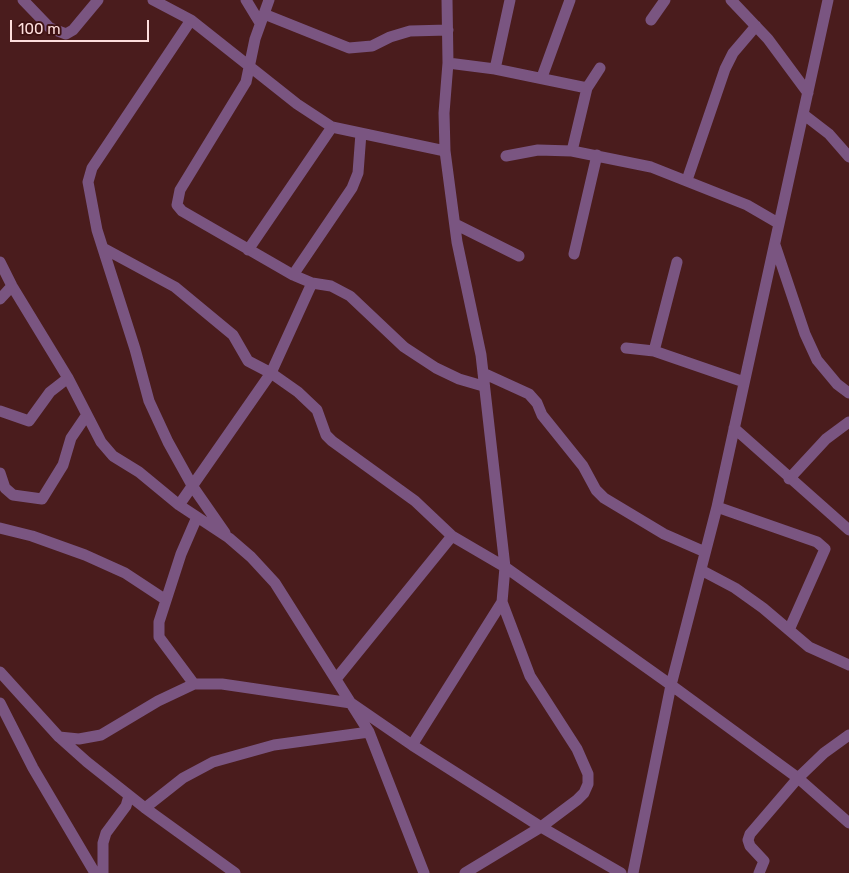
<!DOCTYPE html>
<html>
<head>
<meta charset="utf-8">
<style>
	body { margin:0 }
	#map { position:relative; width:849px; height:873px; overflow:hidden; background:#4a1c1d; font-family:Rubik,sans-serif }
	canvas { display:block }
	.scale { position:absolute; left:10px; top:20px; width:139px; height:22px; box-sizing:border-box; border:2px solid #fededd; border-top:0; padding-left:6px; font-size:15px; line-height:18px; white-space:nowrap; color:#fededd; -webkit-text-stroke:4px #3f1213; paint-order:stroke }
</style>
</head>
<body>
<div id="map">
<canvas width="849" height="873"></canvas>
<div class="scale">100 m</div>
</div>
<script>
const g = document.querySelector('canvas').getContext('2d');
g.lineJoin = 'round';
function shape(rows) {
  const path = new Path2D();
  for (const r of rows) {
    path.moveTo(r[0], r[1]);
    for (let i = 2; i < r.length; i += 2) path.lineTo(r[i], r[i + 1]);
  }
  return path;
}
function trace(path, color, width, dash) {
  g.strokeStyle = color;
  g.lineWidth = width;
  g.lineCap = dash ? 'butt' : 'round';
  g.setLineDash(dash || []);
  g.stroke(path);
}
trace(shape([
	[23,0,50,28,66,34,73,30,98,0],
	[153,0,191,20,297,104,332,127,445,151],
	[246,0,260,23],
	[269,0,255,39,246,82,180,190,177,205,182,211,293,275,312,283,331,286,350,296,404,347,436,368,459,379,483,386],
	[447,0,448,63,444,113,445,151,457,242,481,355,505,567,671,685,798,778,849,823],
	[731,0,768,39,808,93],
	[264,14,349,48,372,46,390,37,410,31,448,30],
	[191,20,92,168,88,182,97,230,135,349,149,401,168,442,193,487,225,533],
	[651,20,665,0],
	[448,63,495,69,587,88],
	[495,69,510,0],
	[542,77,570,0],
	[803,114,829,134,849,157],
	[572,151,587,88,600,68],
	[506,156,538,150,572,151,651,167,747,205,778,223],
	[687,180,725,69,733,53,756,26],
	[455,224,519,256],
	[775,245,805,334,817,360,837,384,849,393],
	[103,248,175,287,233,335,248,361,271,373,298,392,317,410,326,435,332,441,415,501,452,536,505,567,502,602,412,745],
	[248,250,332,127],
	[574,254,597,155],
	[0,262,12,286,68,378,101,442,113,456,139,472,179,505,229,538,251,557,275,583,369,732,424,873],
	[293,275,352,188,358,173,361,133],
	[0,299,12,286],
	[626,348,654,351,744,382],
	[654,351,677,262],
	[483,373,529,394,537,403,542,415,583,466,596,490,604,498,664,534,705,552],
	[0,411,29,421,50,392,68,378],
	[734,428,849,530],
	[0,473,5,488,13,495,42,499,63,465,71,438,86,416],
	[789,479,826,439,849,422],
	[179,505,271,373,312,283],
	[717,507,817,542,825,549,789,630],
	[0,528,32,536,85,555,125,573,166,600],
	[701,570,735,588,763,608,809,647,849,665],
	[0,672,59,737,87,762,145,808,235,873],
	[336,679,452,536],
	[194,684,159,637,159,622,181,554,197,517],
	[0,703,33,768,95,873],
	[59,737,79,739,101,735,158,701,194,684,222,684,351,703,412,745,541,827,621,873],
	[145,808,183,778,213,762,274,745,369,732],
	[103,873,103,843,106,833,126,806,129,796],
	[465,873,541,827,577,800,584,793,588,784,588,774,577,749,530,676,502,602],
	[633,873,671,685,717,507,828,0],
	[759,873,764,861,750,846,748,840,750,834,798,778,824,753,849,735]
]), '#7a5581', 11);
</script>
</body>
</html>
